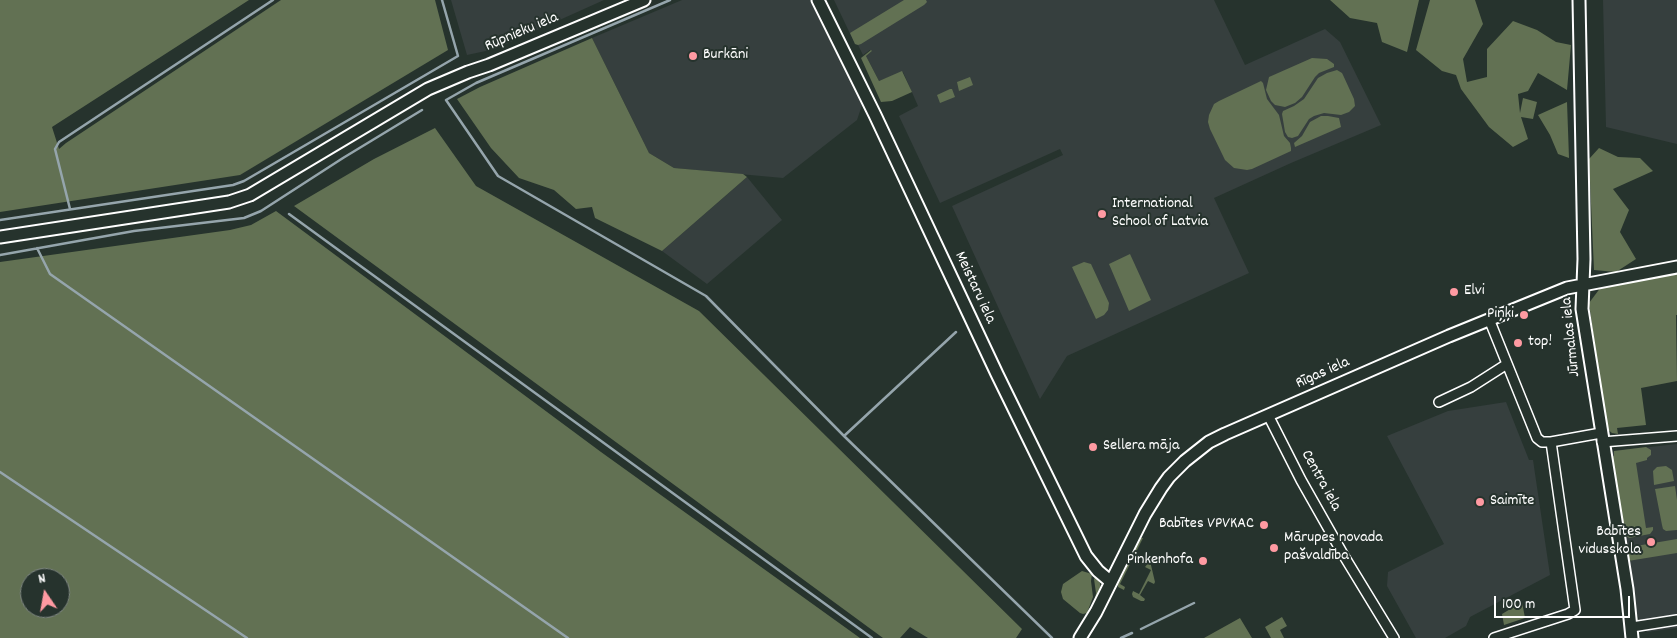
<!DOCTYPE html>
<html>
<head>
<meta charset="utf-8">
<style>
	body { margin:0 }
	#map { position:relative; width:1677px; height:638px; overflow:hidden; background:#26332d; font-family:Dekko,sans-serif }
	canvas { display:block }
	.north { position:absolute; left:20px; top:568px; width:50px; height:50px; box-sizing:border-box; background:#26332d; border:1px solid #7d8581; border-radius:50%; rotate:348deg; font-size:14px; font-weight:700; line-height:20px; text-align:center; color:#fff }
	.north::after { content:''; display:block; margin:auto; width:18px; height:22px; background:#ff9aa2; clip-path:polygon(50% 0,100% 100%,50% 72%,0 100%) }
	.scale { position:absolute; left:1494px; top:596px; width:136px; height:22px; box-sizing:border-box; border:2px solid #fff; border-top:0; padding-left:6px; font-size:15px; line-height:18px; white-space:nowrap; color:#fff; -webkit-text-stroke:4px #26332d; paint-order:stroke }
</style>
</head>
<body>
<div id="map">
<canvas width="1677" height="638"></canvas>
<div class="north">N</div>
<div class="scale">100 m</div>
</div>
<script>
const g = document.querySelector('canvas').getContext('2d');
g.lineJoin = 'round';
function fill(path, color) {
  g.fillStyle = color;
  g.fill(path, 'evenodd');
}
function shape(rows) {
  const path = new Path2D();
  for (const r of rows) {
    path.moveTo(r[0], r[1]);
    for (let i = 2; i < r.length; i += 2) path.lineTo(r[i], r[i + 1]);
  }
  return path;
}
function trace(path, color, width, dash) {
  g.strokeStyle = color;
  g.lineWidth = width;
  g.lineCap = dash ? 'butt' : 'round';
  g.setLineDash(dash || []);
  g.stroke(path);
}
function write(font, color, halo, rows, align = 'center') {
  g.font = font + ' Dekko,sans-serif';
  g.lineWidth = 4;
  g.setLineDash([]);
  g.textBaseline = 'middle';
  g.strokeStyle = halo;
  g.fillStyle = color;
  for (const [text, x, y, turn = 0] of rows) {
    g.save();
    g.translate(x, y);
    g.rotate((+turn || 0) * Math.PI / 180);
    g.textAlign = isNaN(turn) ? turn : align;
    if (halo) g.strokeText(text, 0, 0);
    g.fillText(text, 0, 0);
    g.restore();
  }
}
fill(shape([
	[451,0,604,0,495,49,467,55],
	[682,0,810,0,862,105,857,120,783,178,674,168,649,153,592,38],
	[834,0,1214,0,1245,65,1325,29,1340,42,1381,125,1291,163,1214,198,1249,273,1067,356,1040,399,952,206,1063,155,1060,149,940,203,899,116,918,106,903,72,879,81,866,56,872,51,870,50,863,55,858,45,855,44],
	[1603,0,1677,0,1677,144,1606,127],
	[747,177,782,220,707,284,662,251],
	[1506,402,1529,460,1533,460,1550,575,1470,617,1466,626,1445,638,1416,638,1387,586,1388,572,1444,544,1387,436,1448,411],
	[1677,444,1677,628,1647,632,1636,613,1610,457,1614,451]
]), '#363f3e');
fill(shape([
	[0,0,249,0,52,127,59,149,66,143,281,0,435,0,448,50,240,175,0,212],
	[904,0,926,0,927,2,924,5,861,44,858,45,855,44,850,33],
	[1330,0,1419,0,1407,52,1382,42,1377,23,1350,18],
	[1430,0,1475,0,1483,24,1463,59,1467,82,1487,77,1487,49,1513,21,1537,30,1556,42,1571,45,1567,90,1538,73,1528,91,1518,94,1520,113,1523,98,1537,102,1533,119,1521,117,1528,139,1513,147,1489,127,1461,89,1456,75,1442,71,1416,50],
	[592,38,649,153,674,168,743,174,747,177,662,251,595,218,592,207,576,209,554,190,519,178,491,148,457,99,480,87],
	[871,50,872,51,866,56,879,81,902,71,912,92,892,101,881,102,861,58],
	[1312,58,1327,59,1334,64,1334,67,1319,73,1315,77,1302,97,1295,103,1285,107,1275,105,1271,101,1266,90,1269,77],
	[1337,70,1342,73,1343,75,1354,99,1355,106,1349,112,1341,115,1324,113,1314,116,1309,119,1298,136,1292,138,1288,137,1285,132,1282,114,1283,111,1294,106,1304,99,1318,78,1327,73],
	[970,77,973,85,959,91,957,82],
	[1261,81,1263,83,1267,99,1279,115,1284,136,1290,143,1291,148,1291,151,1252,169,1247,170,1234,168,1225,160,1210,129,1208,122,1209,115,1214,104,1219,101],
	[950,89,952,89,955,97,940,103,937,95],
	[1567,102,1569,158,1558,154,1550,135,1538,115],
	[1321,116,1328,116,1339,118,1341,127,1295,147,1294,143,1302,136,1310,122],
	[435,128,476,186,699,311,1022,629,1016,638,928,638,910,627,900,638,883,638,294,206,374,159],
	[1599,148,1618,157,1640,158,1653,171,1613,189,1629,210,1620,232,1636,259,1616,272,1594,270,1589,159],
	[276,211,601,452,860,638,0,638,0,262,230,230,251,225],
	[30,578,60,578,60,608,30,608],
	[1130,254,1151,300,1129,311,1109,264],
	[1084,262,1091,264,1109,303,1108,310,1104,315,1096,319,1072,267],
	[1677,273,1677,315,1676,315,1677,381,1641,388,1646,425,1617,428,1618,434,1612,433,1606,428,1589,303,1601,287],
	[1646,447,1651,450,1651,455,1647,458,1647,460,1636,463,1646,528,1653,527,1653,530,1650,534,1629,538,1623,532,1610,457,1614,456,1614,451],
	[1666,466,1672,470,1674,481,1654,485,1653,471,1657,467],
	[1675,486,1677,500,1677,530,1666,531,1663,529,1662,525,1655,489],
	[1141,538,1143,538,1120,584,1125,587,1124,590,1118,587,1118,584],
	[1677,539,1677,553,1628,561,1626,553,1630,547],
	[1150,561,1155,582,1154,584,1148,581,1140,595,1145,599,1144,601,1141,601,1133,597,1132,594,1133,591,1139,594,1151,570,1145,567],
	[1082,571,1092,574,1091,581,1093,597,1087,613,1083,614,1080,613,1063,599,1061,592,1063,584],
	[1096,576,1100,583,1101,592,1094,605,1096,593,1094,579],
	[1522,602,1525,618,1504,625,1502,614],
	[1282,617,1287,626,1280,630,1284,638,1271,638,1265,627],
	[1240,618,1252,638,1204,638]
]), '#627153');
trace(shape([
	[670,0,476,83,446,100,498,176,706,296,844,436,1052,638],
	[70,209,55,149,59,142,273,0],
	[289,214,872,638],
	[0,220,233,185,244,181,458,56,442,0],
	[37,248,50,274,568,638],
	[0,255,134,231,244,218,261,211,343,158,422,110],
	[844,436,956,332],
	[0,472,247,638],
	[1141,629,1194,603],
	[1121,638,1132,633]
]), '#95a5ac', 2.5);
const street = shape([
	[1489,319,1537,438,1542,442,1551,442],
	[1439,402,1471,387,1507,364],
	[1268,415,1301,480,1344,556,1394,638],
	[1602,442,1677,436],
	[1632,627,1677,620],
	[1494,638,1568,614,1575,610,1551,442,1601,433]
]);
const secondary = shape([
	[818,0,875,115,997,374,1086,556,1098,571,1111,582],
	[1579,0,1584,259,1582,309,1627,589,1632,638],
	[0,237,229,202,250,195,428,89,468,72,489,65,644,0],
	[1080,638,1096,612,1145,514,1161,488,1169,477,1185,461,1209,442,1225,434,1449,336,1567,288,1677,267]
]);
trace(street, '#fff', 12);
trace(secondary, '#fff', 15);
trace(street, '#26332d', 9);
trace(secondary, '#26332d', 11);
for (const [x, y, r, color] of [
	[693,56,5,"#ff9aa2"],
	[1102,214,5,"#ff9aa2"],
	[1454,292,5,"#ff9aa2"],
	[1524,315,5,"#ff9aa2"],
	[1518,343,5,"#ff9aa2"],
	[1093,447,5,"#ff9aa2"],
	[1480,502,5,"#ff9aa2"],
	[1264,525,5,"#ff9aa2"],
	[1651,542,5,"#ff9aa2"],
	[1274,548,5,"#ff9aa2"],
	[1203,561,5,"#ff9aa2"]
]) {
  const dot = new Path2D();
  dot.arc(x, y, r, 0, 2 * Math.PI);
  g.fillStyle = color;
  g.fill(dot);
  trace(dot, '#26332d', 2);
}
write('16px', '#fff', '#26332d', [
	["Rūpnieku iela",522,33,-23],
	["Meistaru iela",974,288,65],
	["Jūrmalas iela",1572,337,-96],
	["Rīgas iela",1323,374,-24],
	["Centra iela",1320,481,61]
]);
write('16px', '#fff', '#26332d', [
	["Burkāni",703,56],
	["International",1112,205],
	["School of Latvia",1112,223],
	["Elvi",1464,292],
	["Piņķi",1514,315,"right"],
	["top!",1528,343],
	["Sellera māja",1103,447],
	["Saimīte",1490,502],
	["Babītes VPVKAC",1254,525,"right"],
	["Babītes",1641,533,"right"],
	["vidusskola",1641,551,"right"],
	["Mārupes novada",1284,539],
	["pašvaldība",1284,557],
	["Pinkenhofa",1193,561,"right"]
], 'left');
</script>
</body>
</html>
